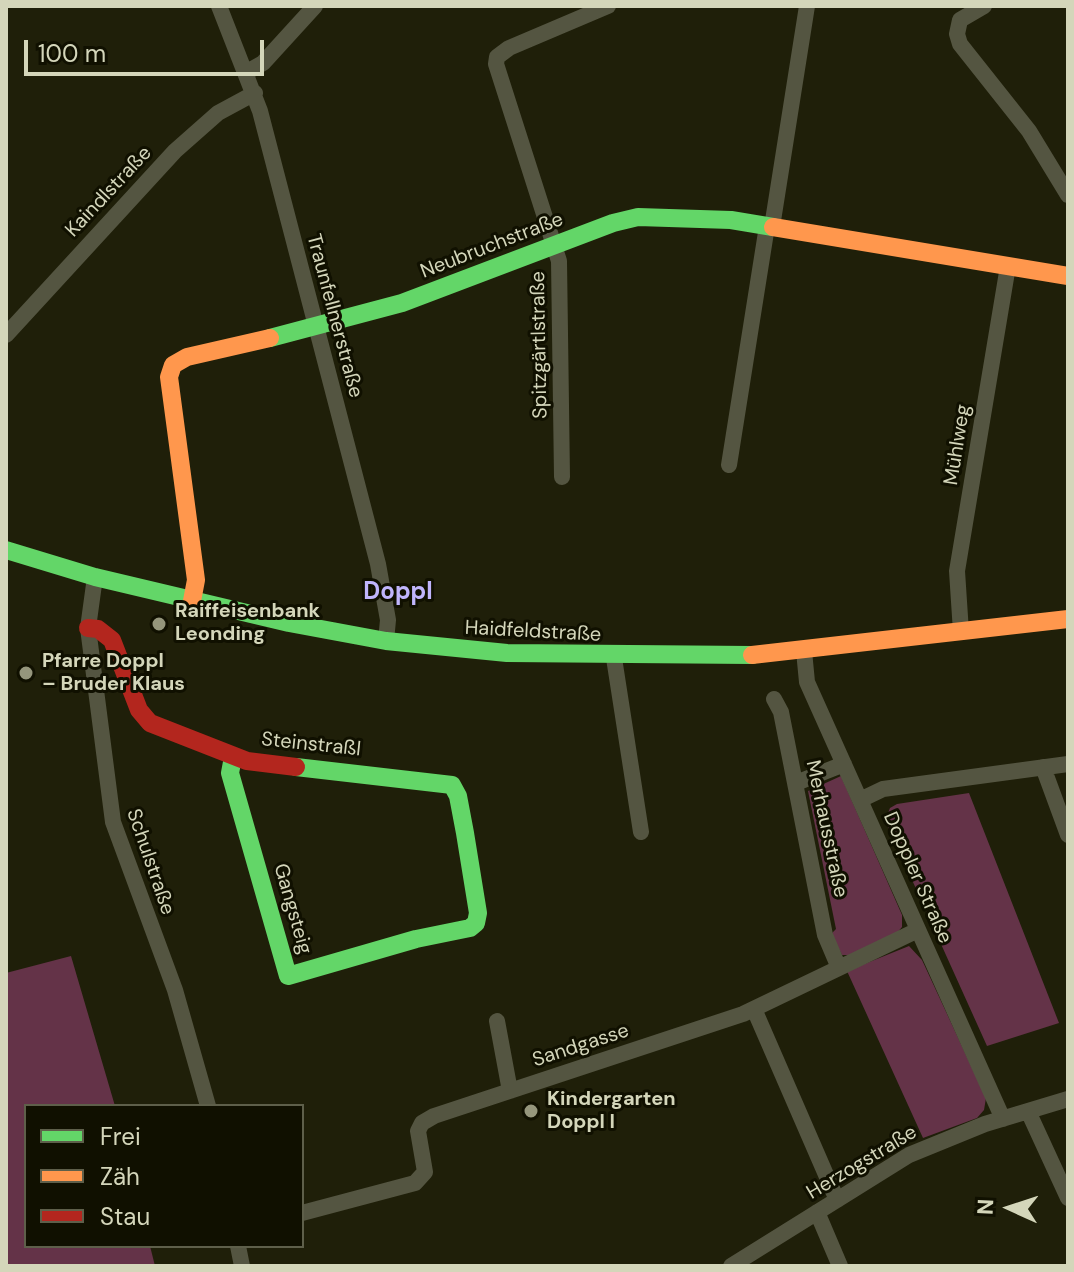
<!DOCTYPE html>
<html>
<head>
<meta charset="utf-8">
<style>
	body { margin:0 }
	#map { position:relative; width:1074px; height:1272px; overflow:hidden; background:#1f1f09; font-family:"DM Sans",sans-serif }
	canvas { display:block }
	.frame { position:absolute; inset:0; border:8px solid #d4d6ba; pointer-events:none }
	.legend { position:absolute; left:24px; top:1104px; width:280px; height:144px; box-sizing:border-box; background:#101000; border:2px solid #5e5f4a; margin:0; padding:10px 14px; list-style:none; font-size:24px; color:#d4d6ba }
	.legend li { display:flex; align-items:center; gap:16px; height:40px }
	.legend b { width:40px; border:2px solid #5e5f4a }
	.north { position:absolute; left:970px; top:1168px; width:80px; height:80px; -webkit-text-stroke:6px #101000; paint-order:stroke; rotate:273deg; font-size:22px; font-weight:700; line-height:32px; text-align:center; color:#d4d6ba }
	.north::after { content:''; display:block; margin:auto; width:28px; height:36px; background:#d4d6ba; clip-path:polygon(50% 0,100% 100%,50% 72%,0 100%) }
	.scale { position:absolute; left:24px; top:40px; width:240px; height:36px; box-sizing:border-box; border:4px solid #d4d6ba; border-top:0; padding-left:10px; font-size:24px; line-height:28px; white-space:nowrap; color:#d4d6ba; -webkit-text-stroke:6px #101000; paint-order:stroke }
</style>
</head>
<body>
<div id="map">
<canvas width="1074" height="1272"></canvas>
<div class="frame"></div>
<ul class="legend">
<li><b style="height:10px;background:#63d668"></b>Frei</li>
<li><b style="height:10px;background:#ff974d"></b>Zäh</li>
<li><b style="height:10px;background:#b3261e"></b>Stau</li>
</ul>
<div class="north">N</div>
<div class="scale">100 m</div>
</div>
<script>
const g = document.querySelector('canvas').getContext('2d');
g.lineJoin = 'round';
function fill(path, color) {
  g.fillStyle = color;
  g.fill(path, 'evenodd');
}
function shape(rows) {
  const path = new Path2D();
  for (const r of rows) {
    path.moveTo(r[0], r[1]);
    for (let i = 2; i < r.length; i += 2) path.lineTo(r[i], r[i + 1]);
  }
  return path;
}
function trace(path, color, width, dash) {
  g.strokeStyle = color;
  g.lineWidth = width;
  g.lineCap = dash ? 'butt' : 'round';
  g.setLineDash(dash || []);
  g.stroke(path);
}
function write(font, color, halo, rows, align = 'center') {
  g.font = font + ' "DM Sans",sans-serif';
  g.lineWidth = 6;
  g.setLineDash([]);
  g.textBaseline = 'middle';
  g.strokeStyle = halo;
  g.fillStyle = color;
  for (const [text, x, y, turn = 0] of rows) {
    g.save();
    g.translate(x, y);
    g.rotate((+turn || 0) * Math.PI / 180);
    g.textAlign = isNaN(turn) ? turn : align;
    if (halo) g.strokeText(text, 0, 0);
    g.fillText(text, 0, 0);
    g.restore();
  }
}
fill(shape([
	[841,776,902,915,902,927,896,934,850,955,842,955,831,934,836,929,808,791],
	[969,793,1059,1023,987,1046,885,820,890,808,897,804],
	[909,946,922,960,986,1098,984,1110,977,1118,923,1138,847,971],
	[71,956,115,1106,26,1106,26,1246,150,1246,155,1266,6,1266,6,973]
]), '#643348');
trace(shape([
	[219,6,260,111,378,564,388,620,386,641],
	[984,6,960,20,957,34,960,44,1029,131,1068,195],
	[247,72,263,63,315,6],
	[772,227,807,6],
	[6,335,175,151,218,113,255,93],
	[729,465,767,226],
	[562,477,559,261,496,64,497,57,509,48,608,6],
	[95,577,88,628,113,822,175,990,208,1106],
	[961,632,957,571,1008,266],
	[804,651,807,682,1003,1119],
	[614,658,641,832],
	[774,699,781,712,825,935,839,968],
	[1043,767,1068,835],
	[796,783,844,764],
	[860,800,883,789,1068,764],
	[754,1009,837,1200],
	[497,1021,510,1091],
	[1028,1111,1068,1198],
	[817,1212,840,1266],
	[302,1213,415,1183,425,1172,418,1131,422,1123,434,1116,743,1014,918,930],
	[238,1246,242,1266],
	[731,1266,909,1155,985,1124,1068,1099]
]), '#545541', 16);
trace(shape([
	[270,338,402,303,613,223,638,217,731,220,773,227],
	[6,550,95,577,289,623,386,641,507,653,752,655],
	[233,757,230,773,288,976,416,939,470,928,476,923,478,913,465,833,458,796,452,785,296,767]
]), '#63d668', 18);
trace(shape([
	[773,227,1068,276],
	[192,601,196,580,169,377,173,365,187,357,270,338],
	[752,655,1068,619]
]), '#ff974d', 18);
trace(shape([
	[88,628,98,629,112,640,139,710,150,723,247,761,296,767]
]), '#b3261e', 18);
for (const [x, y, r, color] of [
	[159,624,8,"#95967c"],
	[26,673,8,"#95967c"],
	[531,1111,8,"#95967c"]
]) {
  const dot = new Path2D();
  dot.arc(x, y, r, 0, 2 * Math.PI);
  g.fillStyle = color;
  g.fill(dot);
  trace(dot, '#101000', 3);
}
write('20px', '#d4d6ba', '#101000', [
	["Kaindlstraße",109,192,-47],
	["Neubruchstraße",492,246,-21],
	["Traunfellnerstraße",334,316,75],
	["Spitzgärtlstraße",540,345,-91],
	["Mühlweg",958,445,-81],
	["Haidfeldstraße",533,632,3],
	["Steinstraßl",311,745,6],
	["Merhausstraße",826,829,78],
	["Schulstraße",150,862,71],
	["Doppler Straße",917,878,66],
	["Gangsteig",292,909,74],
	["Sandgasse",581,1046,-18],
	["Herzogstraße",862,1163,-31]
]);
write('bold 20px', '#d4d6ba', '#101000', [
	["Raiffeisenbank",175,612],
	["Leonding",175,635],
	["Pfarre Doppl",42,662],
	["– Bruder Klaus",42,685],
	["Kindergarten",547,1100],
	["Doppl I",547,1123]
], 'left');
write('bold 24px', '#c0b5fc', '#101000', [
	["Doppl",398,593]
]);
</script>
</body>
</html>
